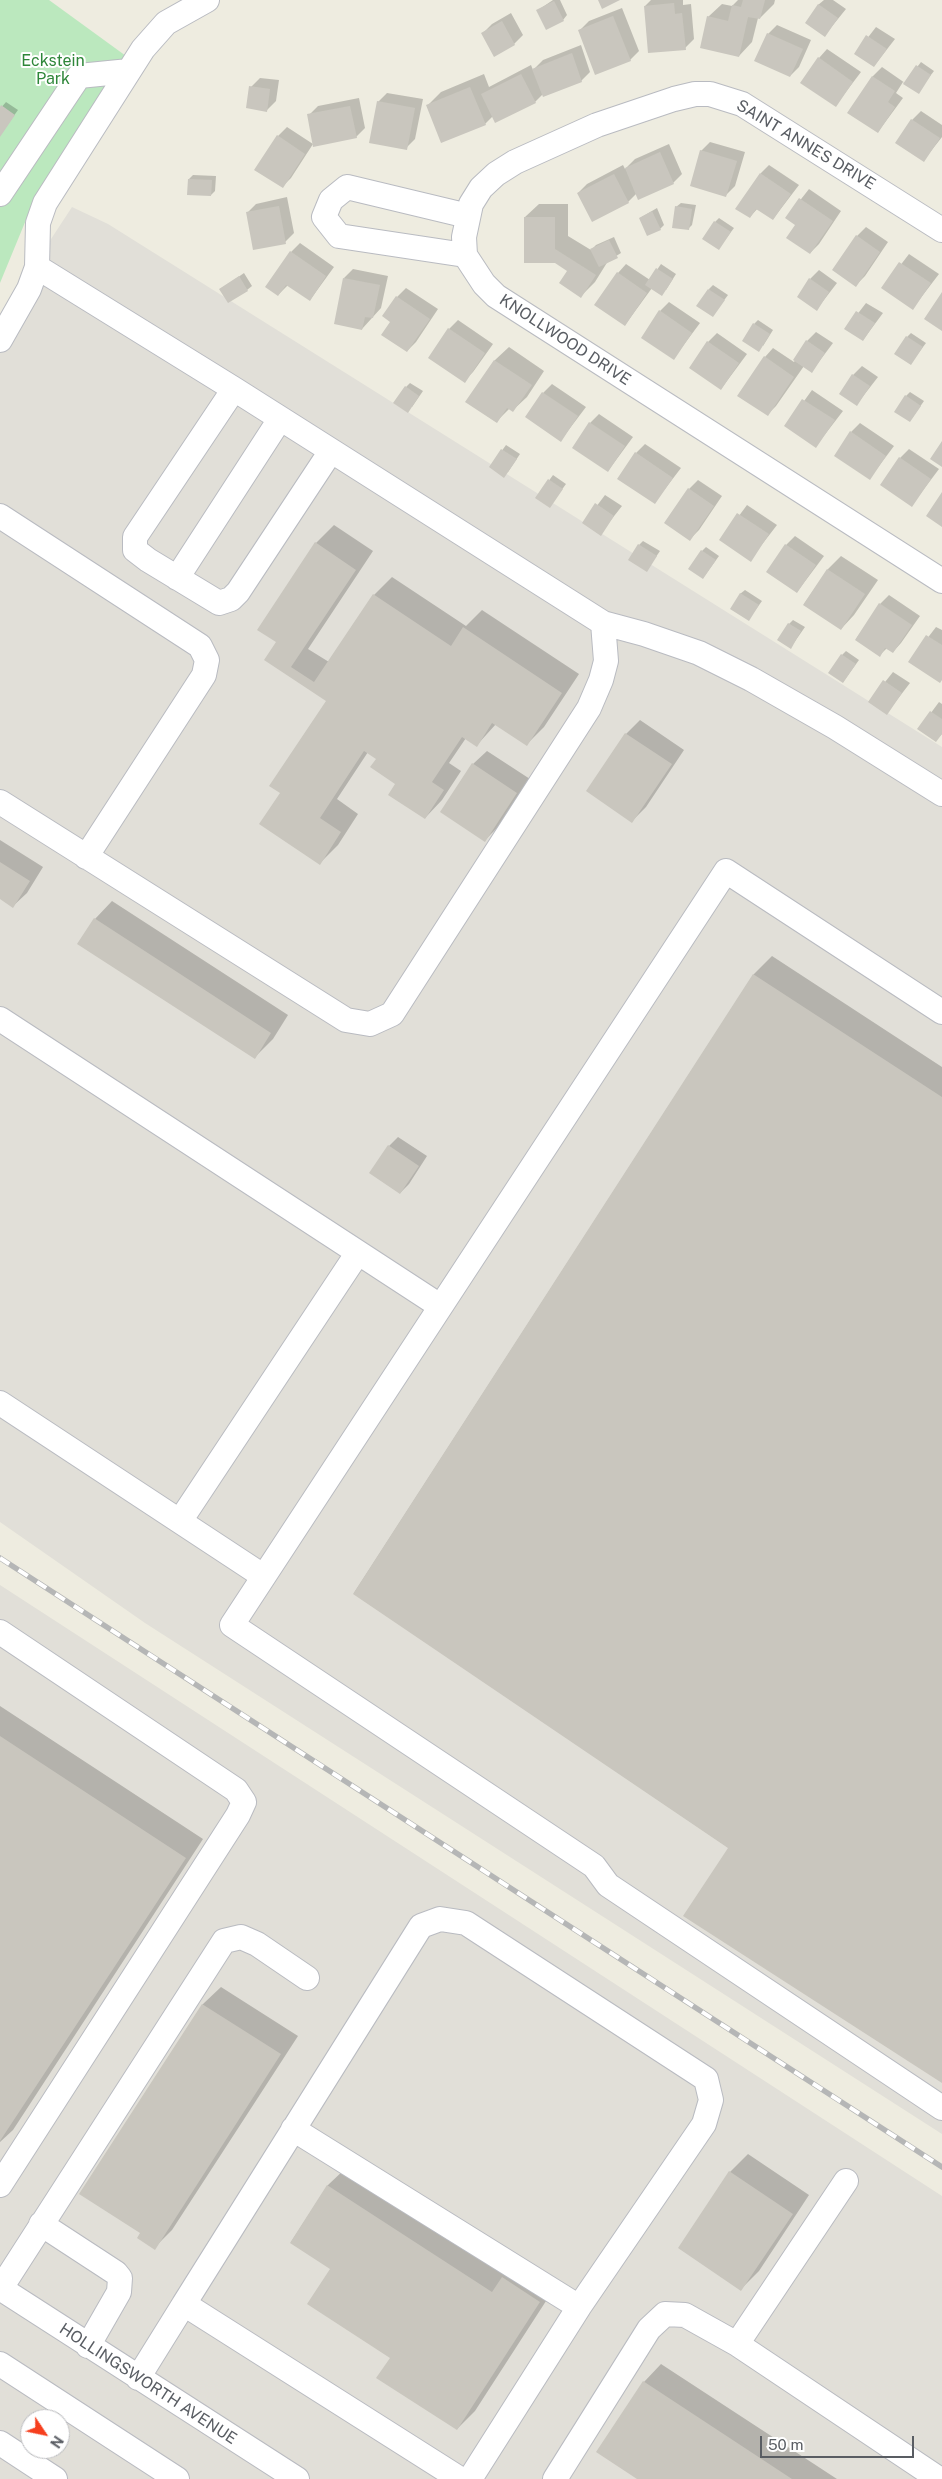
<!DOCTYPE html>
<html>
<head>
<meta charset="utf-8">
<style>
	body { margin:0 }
	#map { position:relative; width:942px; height:2479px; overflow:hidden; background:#eeece0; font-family:"Public Sans",sans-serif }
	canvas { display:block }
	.north { position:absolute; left:20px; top:2409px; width:50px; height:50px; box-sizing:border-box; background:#fff; border:1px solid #bdbec1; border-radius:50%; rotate:124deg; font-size:14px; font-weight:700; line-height:20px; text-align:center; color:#595d63 }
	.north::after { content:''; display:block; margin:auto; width:18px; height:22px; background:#f63f1e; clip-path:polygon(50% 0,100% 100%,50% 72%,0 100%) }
	.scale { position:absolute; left:760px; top:2436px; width:154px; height:22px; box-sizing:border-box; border:2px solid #595d63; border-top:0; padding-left:6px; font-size:15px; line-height:18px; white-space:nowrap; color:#595d63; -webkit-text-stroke:4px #fff; paint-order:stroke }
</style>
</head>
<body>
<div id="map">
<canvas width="942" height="2479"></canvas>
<div class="north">N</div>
<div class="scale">50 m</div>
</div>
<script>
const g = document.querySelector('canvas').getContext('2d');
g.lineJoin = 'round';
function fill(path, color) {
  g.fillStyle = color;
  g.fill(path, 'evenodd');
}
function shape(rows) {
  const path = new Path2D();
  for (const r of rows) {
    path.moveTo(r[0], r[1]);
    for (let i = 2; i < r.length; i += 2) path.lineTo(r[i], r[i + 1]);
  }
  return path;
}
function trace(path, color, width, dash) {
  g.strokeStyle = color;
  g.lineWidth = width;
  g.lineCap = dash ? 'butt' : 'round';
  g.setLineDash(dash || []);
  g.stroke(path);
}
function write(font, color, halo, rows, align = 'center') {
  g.font = font + ' "Public Sans",sans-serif';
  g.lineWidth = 4;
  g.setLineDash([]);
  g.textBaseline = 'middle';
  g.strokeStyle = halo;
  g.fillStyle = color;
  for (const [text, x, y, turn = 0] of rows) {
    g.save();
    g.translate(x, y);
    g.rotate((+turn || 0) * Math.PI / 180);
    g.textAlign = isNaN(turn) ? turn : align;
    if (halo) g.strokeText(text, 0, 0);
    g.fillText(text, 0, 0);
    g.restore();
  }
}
fill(shape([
	[72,207,108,224,942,747,942,2134,145,1623,0,1522,0,317],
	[0,1585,942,2196,942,2479,0,2479],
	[30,2419,60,2419,60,2449,30,2449]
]), '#e1dfd8');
fill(shape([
	[0,0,49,0,126,56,35,198,0,283]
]), '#bbe8be');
fill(shape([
	[553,0,560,0,567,15,563,20,538,10],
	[651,0,683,0,683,5,691,4,694,39,685,48,645,6],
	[738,0,775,0,774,4,760,18,758,18,752,42,739,56,708,17,722,4,732,6],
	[824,0,833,0,846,9,825,35,818,5],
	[622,8,639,51,630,60,580,30,589,21],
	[511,13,523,35,514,44,483,33,492,24],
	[777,25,811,40,799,67,790,76,768,34],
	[876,27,895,39,874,66,856,53],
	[581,45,590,72,581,81,543,94,535,102,496,121,493,116,485,124,427,106,441,92,484,74,489,87,531,65,533,70,543,60],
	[827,49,861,72,836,105,819,58],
	[921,62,934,71,918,92,903,82,896,93,903,98,878,132,849,112,873,76,882,67,905,83],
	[260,78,279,80,276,101,267,110,251,87],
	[387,93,423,99,415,139,406,148,378,102],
	[359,98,365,128,356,137,309,115,318,106],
	[6,102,18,110,0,135,0,109],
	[921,111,942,125,942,137,924,160,912,120],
	[287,127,313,144,291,178,283,186,278,136],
	[710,142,745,152,735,186,726,195,701,151],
	[669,144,682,174,673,183,637,193,628,202,578,193,587,184,623,165,625,169,635,159],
	[769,165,799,185,773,219,758,208,750,217,761,173],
	[193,175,216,176,215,191,211,195,189,179],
	[809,189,841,211,819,244,810,253,797,224,787,217],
	[287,197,294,233,285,242,247,213,256,204],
	[681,203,696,205,692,225,688,229,676,207],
	[539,204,568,204,568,236,591,250,596,245,614,237,621,253,608,261,595,282,581,296,568,270,525,217],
	[657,208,664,225,660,229,640,218],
	[719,218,734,228,719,248,715,222],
	[866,227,888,242,865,276,856,285,857,236],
	[300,243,334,267,310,300,288,285,278,295,291,252],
	[909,254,939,274,913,308,883,288],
	[626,264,650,280,661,264,676,274,666,290,652,288,625,325,618,273],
	[353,269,388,276,381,308,362,329,344,278],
	[819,270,837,283,817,309,810,279],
	[244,273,252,286,247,290,221,289],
	[713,285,728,295,713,315,709,289],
	[406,288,438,309,416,342,407,351,392,321,397,297],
	[669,302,700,323,674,358,660,311],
	[866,303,883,313,863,340,846,329],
	[458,320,493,344,473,372,464,381,449,329],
	[758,320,773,330,763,346,754,324],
	[816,332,833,343,812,371,804,366,776,406,767,415,765,357,773,348,794,362,807,341],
	[717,333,747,354,721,389,708,342],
	[911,333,926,343,911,363,907,337],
	[509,347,544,371,527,397,513,410,510,408,496,422,467,402,495,360],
	[862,366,878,377,857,404,853,375],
	[410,383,423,391,412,407,406,387],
	[552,384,586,407,561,440,543,393],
	[812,390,843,411,816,446,786,426],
	[910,392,924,401,910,421,906,396],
	[599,414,633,437,608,471,590,423],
	[860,423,894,446,870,478,851,432],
	[645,444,681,468,655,502,636,453],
	[506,445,520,454,508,472,490,467],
	[909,449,939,469,912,505,900,458],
	[553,475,566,484,550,506,537,497],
	[698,480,722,496,699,530,690,539,689,489],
	[605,495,622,506,600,534,584,523],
	[747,505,777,525,750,560,721,540],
	[334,525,373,551,308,649,329,662,374,595,392,577,466,626,482,610,579,674,544,727,527,744,496,724,477,745,466,738,449,763,461,771,442,800,425,818,378,758,368,752,337,799,358,814,338,845,320,863,281,793,327,700,266,659,278,642,316,543],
	[795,536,824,556,797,592,786,545],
	[643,541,660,551,647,570,639,545],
	[706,547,719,556,703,578,702,551],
	[841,556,878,580,854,615,841,629,804,604,828,569],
	[745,590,762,601,749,619,740,594],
	[889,595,920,616,901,643,893,652,887,648,880,655,856,639,880,604],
	[793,620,805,627,791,647,789,624],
	[936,627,942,630,942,680,910,661],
	[846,651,859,660,843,682,842,655],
	[893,672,910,683,887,713,870,701],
	[939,702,942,704,942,734,936,740,919,729],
	[640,720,684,750,646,807,632,821,588,791,626,734],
	[487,751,530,779,498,827,485,840,473,764],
	[0,840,43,867,27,893,13,906,0,898],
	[112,901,288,1015,273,1039,255,1057,95,919],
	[772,956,942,1067,942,2081,729,1848,354,1593,754,974],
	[398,1137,427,1156,409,1184,400,1193,389,1146],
	[0,1706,203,1839,13,2130,0,2142],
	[221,1987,298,2036,172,2230,154,2248,141,2232,81,2193,203,2004],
	[748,2154,809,2195,759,2271,741,2289,730,2172],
	[346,2168,557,2284,475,2411,457,2429,332,2269,291,2242,328,2185],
	[661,2364,837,2479,639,2479,644,2382]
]), '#0003');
fill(shape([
	[598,0,620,0,602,9],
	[743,0,765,0,760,19,748,17,739,57,700,48,707,16,728,21,732,5,741,7],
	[554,1,564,21,546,30,536,10],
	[674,3,675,14,682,13,686,50,648,53,644,6],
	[818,4,838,18,825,37,805,23],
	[613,16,631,61,595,75,578,30],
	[502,21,515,45,494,57,481,33],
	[767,33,803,49,790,77,754,61],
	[866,35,887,49,874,67,854,54],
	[572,53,582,82,543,97,532,69],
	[818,57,853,82,836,107,800,83],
	[916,65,931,75,919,94,903,84],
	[521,74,536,103,495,123,481,94],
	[872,76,895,91,888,102,895,107,878,133,847,113],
	[249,86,270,89,267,112,246,108],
	[470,87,486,125,441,143,426,105],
	[377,101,415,108,407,150,369,143],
	[1,105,15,115,0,137,0,107],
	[350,106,357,138,313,147,307,114],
	[911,119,940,138,924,162,895,143],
	[277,135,305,154,283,188,254,170],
	[700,150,737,161,726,197,690,186],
	[660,152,674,184,638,200,625,168],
	[760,173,791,194,773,220,756,209,750,218,735,209],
	[614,174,629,203,592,222,577,193],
	[188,179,212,180,211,196,187,195],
	[799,198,833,221,810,254,786,238,795,225,785,218],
	[279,206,286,244,253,250,246,212],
	[675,206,692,209,689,230,672,228],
	[652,211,661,230,647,236,639,218],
	[524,217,555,217,555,249,596,275,581,298,559,283,567,271,555,263,524,263],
	[714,221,731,232,719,250,702,239],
	[856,235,880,252,856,287,832,270],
	[609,240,618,258,599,267,590,249],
	[290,251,326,276,310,301,286,285,278,296,265,287],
	[899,262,931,283,913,310,881,288],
	[656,268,673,279,662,296,645,285],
	[617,272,647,293,625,326,594,305],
	[239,276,248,291,228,303,219,289],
	[343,278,380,285,373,318,365,317,362,330,334,324],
	[809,278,829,292,817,311,797,297],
	[708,289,725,300,713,317,696,306],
	[942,292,942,331,924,319],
	[396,296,430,319,407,352,381,335,390,322,382,316],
	[659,310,692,333,674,360,641,338],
	[856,311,875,323,863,341,844,329],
	[753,323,770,334,759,352,742,341],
	[448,328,485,353,465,383,428,358],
	[906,336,923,347,911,365,894,354],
	[806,340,825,353,812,373,793,360],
	[707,341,739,363,721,390,689,368],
	[764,356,794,377,768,416,737,396],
	[494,360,532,385,513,412,507,408,497,423,465,402],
	[852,374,870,386,857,406,839,394],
	[405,386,419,396,408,413,393,403],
	[542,392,578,416,561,442,525,417],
	[905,395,921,406,910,422,894,412],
	[802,399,835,420,816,448,784,426],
	[589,422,625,446,608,472,572,448],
	[850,431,886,456,870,480,834,456],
	[942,441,942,467,930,459],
	[501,449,517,459,504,478,489,467],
	[635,452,673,478,655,504,617,479],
	[899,457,931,479,912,507,880,485],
	[548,479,563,489,550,508,535,498],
	[688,488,714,506,690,541,664,523],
	[942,492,942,527,926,516],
	[595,503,614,516,601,536,582,523],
	[737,513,769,534,751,562,719,540],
	[315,542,356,570,291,667,314,682,373,594,451,646,463,627,562,693,527,746,492,723,477,747,462,737,432,782,444,790,425,819,388,795,395,784,370,767,376,759,364,751,320,818,341,832,320,865,259,824,280,793,269,786,326,701,264,660,276,642,257,630],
	[638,544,657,556,647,572,628,560],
	[785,544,816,565,797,593,766,572],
	[701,550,716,560,703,579,688,569],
	[827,569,865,594,841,630,803,605],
	[740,593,759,605,749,621,730,609],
	[879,603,912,625,893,653,885,648,880,657,855,640],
	[788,623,801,631,791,649,777,640],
	[926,635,942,645,942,680,940,683,908,662],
	[841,654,856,664,843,683,828,673],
	[883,680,902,693,887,715,868,702],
	[930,711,942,719,942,734,936,742,917,729],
	[625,733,672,764,632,823,586,791],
	[472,763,517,793,485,842,440,812],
	[0,862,30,881,13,908,0,899],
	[94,918,271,1033,255,1059,77,944],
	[753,974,942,1097,942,2083,683,1916,728,1848,353,1594],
	[388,1145,419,1166,400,1194,369,1173],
	[0,1736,186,1858,0,2141],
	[202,2004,281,2054,155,2250,137,2238,140,2233,79,2194],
	[729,2171,793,2214,741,2291,678,2248],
	[327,2185,492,2292,502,2277,540,2302,457,2430,376,2378,390,2358,307,2304,330,2269,290,2243],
	[643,2381,792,2479,637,2479,596,2452]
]), '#c9c6be');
const minor = shape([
	[207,0,166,23,143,49,45,203,38,223,37,267,234,389,603,623,644,634,699,653,751,679,835,727,942,794],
	[0,194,79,76,129,71],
	[942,230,742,104,710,94,695,94,674,99,597,125,515,162,496,174,481,188,471,204,464,237,465,255,484,284,496,296,942,581],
	[465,255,339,236,324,217,331,200,347,187,468,216],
	[0,340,29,289,37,267],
	[234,389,135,537,135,550,148,560,219,603,231,599,238,592,331,451],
	[0,516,200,646,207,660,204,675,86,857],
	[177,578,280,419],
	[0,802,346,1020,370,1024,392,1014,589,708,601,680,606,661,603,623],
	[942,1012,726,871,232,1625,594,1866,608,1885,942,2108],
	[0,1019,440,1306],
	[0,1403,263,1576],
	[180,1521,357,1254],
	[0,1632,236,1790,244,1802,238,1815,0,2185],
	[293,2129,579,2307],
	[41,2224,116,2273,120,2278,119,2292,88,2346],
	[0,2288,297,2479],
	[1,2288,224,1941,241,1937,257,1944,307,1978],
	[184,2304,421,1926,440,1919,466,1923,706,2079,711,2100,704,2124,579,2307,470,2479],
	[737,2344,846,2181],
	[0,2364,177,2479],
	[138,2378,184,2304,460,2479],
	[0,2443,55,2479],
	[555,2479,649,2329,665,2314,685,2315,737,2344,939,2479]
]);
trace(minor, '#b9bbc1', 26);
trace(minor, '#fff', 24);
const rail = shape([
	[0,1558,942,2167]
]);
trace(rail, '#b5b6b6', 5.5);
trace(rail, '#fff', 4, [11]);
write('16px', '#2e8639', '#fff', [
	["Eckstein",53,61],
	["Park",53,79]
]);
write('16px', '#595d63', '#fff', [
	["SAINT ANNES DRIVE",806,145,31],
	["KNOLLWOOD DRIVE",565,340,33],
	["HOLLINGSWORTH AVENUE",148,2384,33]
]);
</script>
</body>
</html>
